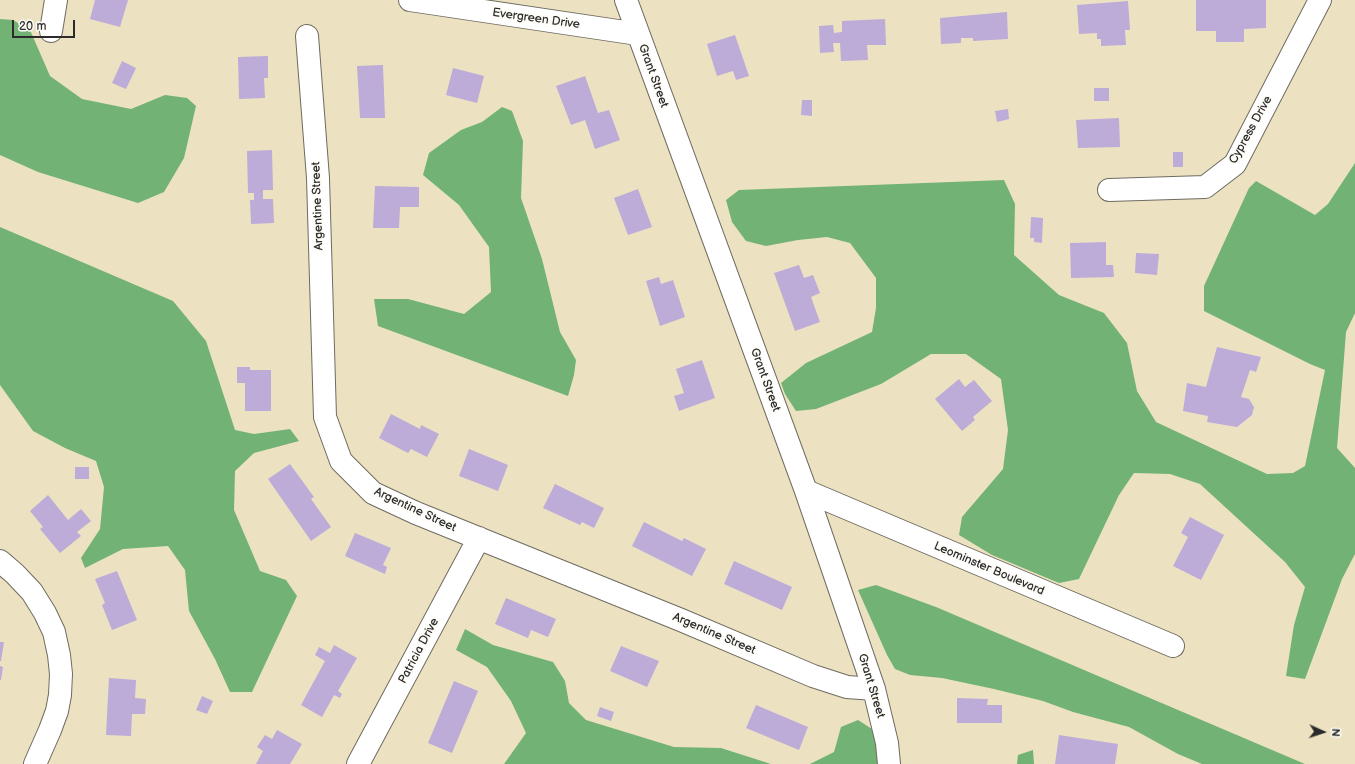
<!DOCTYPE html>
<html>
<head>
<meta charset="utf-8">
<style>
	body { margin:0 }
	#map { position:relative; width:1355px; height:764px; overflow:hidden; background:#ece2c2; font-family:"Balsamiq Sans",sans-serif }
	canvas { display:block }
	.north { position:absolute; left:1303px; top:712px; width:40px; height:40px; -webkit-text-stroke:3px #fdfcf7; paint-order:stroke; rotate:93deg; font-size:11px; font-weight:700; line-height:16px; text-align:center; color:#2b2b2b }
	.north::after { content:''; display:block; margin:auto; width:14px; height:18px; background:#2b2b2b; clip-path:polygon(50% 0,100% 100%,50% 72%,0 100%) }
	.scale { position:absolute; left:12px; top:20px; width:63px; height:18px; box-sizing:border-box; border:2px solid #2b2b2b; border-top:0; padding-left:5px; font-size:12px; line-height:14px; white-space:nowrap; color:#2b2b2b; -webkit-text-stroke:3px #fdfcf7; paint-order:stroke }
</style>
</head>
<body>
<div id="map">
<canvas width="1355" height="764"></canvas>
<div class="north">N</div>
<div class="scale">20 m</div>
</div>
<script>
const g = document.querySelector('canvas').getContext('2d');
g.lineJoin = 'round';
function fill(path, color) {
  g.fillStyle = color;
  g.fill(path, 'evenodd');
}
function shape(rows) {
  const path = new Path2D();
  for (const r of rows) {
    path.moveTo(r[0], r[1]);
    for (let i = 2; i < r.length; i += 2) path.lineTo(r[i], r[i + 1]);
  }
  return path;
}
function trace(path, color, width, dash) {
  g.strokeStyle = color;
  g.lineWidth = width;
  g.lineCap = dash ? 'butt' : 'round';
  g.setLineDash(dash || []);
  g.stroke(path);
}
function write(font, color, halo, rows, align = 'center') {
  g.font = font + ' "Balsamiq Sans",sans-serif';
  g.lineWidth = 4;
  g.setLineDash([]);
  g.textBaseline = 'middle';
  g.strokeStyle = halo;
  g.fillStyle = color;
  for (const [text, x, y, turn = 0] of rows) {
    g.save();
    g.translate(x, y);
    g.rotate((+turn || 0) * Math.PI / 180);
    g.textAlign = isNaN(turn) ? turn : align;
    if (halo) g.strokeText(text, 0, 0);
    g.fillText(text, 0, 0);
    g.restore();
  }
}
fill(shape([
	[0,19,13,20,30,30,50,76,82,99,131,109,165,95,187,98,196,106,184,158,164,192,138,203,38,172,0,155],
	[502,107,512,111,523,141,521,198,542,259,560,332,576,360,574,375,568,396,378,326,374,299,408,299,464,314,491,292,489,247,459,205,423,175,429,153,461,130,482,122],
	[1355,163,1355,313,1346,332,1337,448,1355,468,1355,554,1342,579,1305,679,1286,676,1294,625,1305,587,1285,562,1200,484,1170,474,1134,473,1119,495,1079,579,1059,583,992,555,959,535,962,517,1003,469,1008,430,1001,379,966,354,931,354,881,384,816,409,796,411,785,394,781,383,806,363,872,332,876,308,876,278,850,243,827,237,798,240,766,246,746,241,732,222,726,200,739,190,1004,180,1015,204,1014,255,1059,295,1104,313,1127,343,1137,391,1156,422,1267,474,1293,473,1305,466,1325,370,1310,364,1204,311,1204,286,1249,188,1256,181,1315,215,1328,204],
	[0,227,173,301,206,341,235,430,254,434,290,429,299,441,254,453,235,471,234,510,260,571,286,580,297,596,252,692,230,692,215,659,189,611,185,570,168,546,123,549,85,568,81,558,100,529,104,487,96,461,65,448,33,431,0,385],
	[876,585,936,607,1305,764,1202,764,1178,754,1129,727,1073,712,1043,701,994,689,942,678,910,675,895,669,887,655,858,590],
	[465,629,493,645,553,662,565,681,569,703,586,720,674,747,721,748,771,764,504,764,526,733,511,701,487,667,456,650],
	[858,720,872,729,880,764,810,764,834,752,841,727],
	[1033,750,1034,764,1017,764,1018,755]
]), '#72b274');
fill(shape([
	[95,0,128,0,120,27,90,19],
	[1196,0,1266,0,1266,28,1244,29,1244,42,1216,42,1216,31,1196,31],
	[1128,1,1130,30,1125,30,1126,45,1101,46,1101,39,1097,39,1097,33,1079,34,1077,5],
	[1007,12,1008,39,973,41,973,38,961,38,961,43,941,44,940,18],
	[885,19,886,45,867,45,868,60,841,61,840,43,833,43,834,52,820,53,819,26,833,25,834,33,842,32,842,21],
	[735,35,749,76,736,80,733,71,717,76,707,44],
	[268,56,268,78,264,78,265,98,239,99,238,57],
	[122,61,136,68,126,89,112,83],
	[383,65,385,118,360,118,357,66],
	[453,68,484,76,477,103,446,95],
	[585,76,598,113,609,110,620,140,595,149,585,120,571,125,556,86],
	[1094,88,1109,88,1109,101,1094,101],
	[802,100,812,100,812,116,801,115],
	[1008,109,1009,119,997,122,995,111],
	[1119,118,1120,147,1078,148,1076,120],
	[272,150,273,190,263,190,263,199,273,199,274,223,251,224,250,200,254,200,254,193,248,193,247,151],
	[1173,152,1183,152,1183,167,1173,167],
	[375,186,419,187,419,207,400,207,399,228,373,228],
	[638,189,652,227,628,235,614,198],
	[1031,217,1043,218,1042,243,1034,242,1034,238,1030,238],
	[1106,242,1106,265,1113,265,1114,277,1071,278,1070,243],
	[1136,253,1159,254,1157,275,1135,273],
	[799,265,804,278,813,275,820,293,811,297,820,322,795,331,774,273],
	[659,277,661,284,673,280,685,317,660,326,646,281],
	[1217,347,1261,357,1256,372,1250,370,1241,397,1249,399,1254,407,1252,415,1237,427,1207,422,1208,416,1183,411,1187,383,1206,387],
	[702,360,715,398,679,411,674,396,684,393,676,369],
	[237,367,250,367,250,370,271,370,271,411,245,411,245,383,237,383],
	[959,379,965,387,974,380,992,401,973,417,975,420,962,431,935,399],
	[391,414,420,429,421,425,439,434,427,457,411,449,408,453,379,438],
	[469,449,508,465,498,491,459,476],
	[290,464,314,497,311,499,331,527,311,541,268,479],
	[75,467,89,467,89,479,75,479],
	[555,484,604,508,594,528,582,522,580,525,543,508],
	[48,495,68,520,81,509,91,521,77,532,81,536,60,553,40,529,43,527,30,511],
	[1190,517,1224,535,1201,580,1173,566,1188,537,1181,533],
	[644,522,682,541,684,538,706,549,692,576,632,546],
	[355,533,391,548,383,565,387,567,385,574,345,556],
	[734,561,792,587,782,610,724,584],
	[117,571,137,620,112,630,102,605,105,603,95,579],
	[506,598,556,619,548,637,531,630,528,638,495,624],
	[0,642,4,642,1,661,0,661],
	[334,645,357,658,338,691,342,694,340,698,334,695,322,717,301,705,325,661,315,655,319,647,330,653],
	[621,646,659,661,647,687,610,671],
	[0,666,3,667,1,680,0,680],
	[109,678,136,680,135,698,146,699,145,714,132,714,131,736,106,735],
	[454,681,478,691,452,753,428,743],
	[202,696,213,701,207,714,196,710],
	[957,698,988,699,987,705,1002,705,1002,723,957,723],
	[756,705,808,727,799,750,746,728],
	[600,707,614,712,611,721,597,716],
	[277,730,302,744,290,764,256,764,263,751,257,747,265,735,272,739],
	[1059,735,1118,744,1115,764,1055,764]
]), '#bdabd8');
const street = shape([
	[410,0,638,34],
	[626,0,806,491,874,689,887,743,889,764],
	[51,31,56,0],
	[307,36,318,178,325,417,341,461,373,493,416,513,681,620,813,676,847,687,874,689],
	[1109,190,1205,187,1235,164,1320,0],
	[806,491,1173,646],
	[0,561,15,574,32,592,45,613,54,632,59,655,61,674,60,695,57,711,50,730,35,764],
	[358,764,479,538]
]);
trace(street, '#6f6b60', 24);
trace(street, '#fff', 22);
write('12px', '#2b2b2b', '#fdfcf7', [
	["Evergreen Drive",536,19,8],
	["Grant Street",653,76,70],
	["Cypress Drive",1251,130,-61],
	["Argentine Street",318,206,-92],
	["Grant Street",765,380,70],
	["Argentine Street",415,510,25],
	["Leominster Boulevard",989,569,23],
	["Argentine Street",714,634,23],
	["Patricia Drive",419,651,-62],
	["Grant Street",871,686,73]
]);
</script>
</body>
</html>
